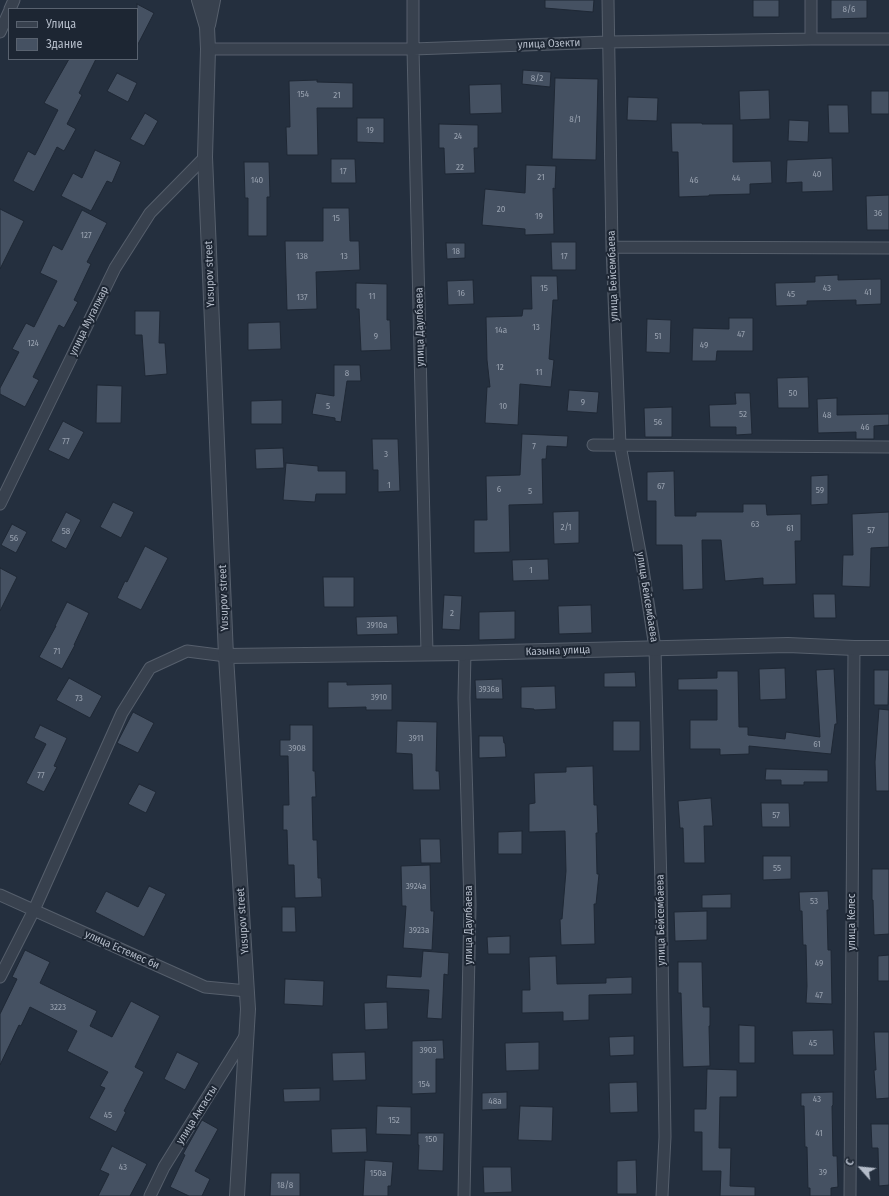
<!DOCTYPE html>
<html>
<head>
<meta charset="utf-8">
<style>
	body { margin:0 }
	#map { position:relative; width:889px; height:1196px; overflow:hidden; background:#242f3e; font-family:"Fira Sans Condensed",sans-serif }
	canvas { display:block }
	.legend { position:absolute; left:8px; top:8px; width:130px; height:52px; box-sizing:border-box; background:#1d2633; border:1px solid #59626f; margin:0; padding:5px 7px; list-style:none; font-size:12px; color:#b4bcc9 }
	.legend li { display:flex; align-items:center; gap:8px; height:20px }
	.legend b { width:20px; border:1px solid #59626f }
	.north { position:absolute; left:841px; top:1148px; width:40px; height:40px; -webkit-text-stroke:3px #1d2633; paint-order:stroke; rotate:297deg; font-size:11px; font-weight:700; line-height:16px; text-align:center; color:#b4bcc9 }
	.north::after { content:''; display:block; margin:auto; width:14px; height:18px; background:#b4bcc9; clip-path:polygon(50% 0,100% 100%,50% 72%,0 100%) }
</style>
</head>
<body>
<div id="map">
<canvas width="889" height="1196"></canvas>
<ul class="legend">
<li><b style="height:5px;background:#38414e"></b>Улица</li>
<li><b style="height:11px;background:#455162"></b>Здание</li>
</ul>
<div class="north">С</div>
</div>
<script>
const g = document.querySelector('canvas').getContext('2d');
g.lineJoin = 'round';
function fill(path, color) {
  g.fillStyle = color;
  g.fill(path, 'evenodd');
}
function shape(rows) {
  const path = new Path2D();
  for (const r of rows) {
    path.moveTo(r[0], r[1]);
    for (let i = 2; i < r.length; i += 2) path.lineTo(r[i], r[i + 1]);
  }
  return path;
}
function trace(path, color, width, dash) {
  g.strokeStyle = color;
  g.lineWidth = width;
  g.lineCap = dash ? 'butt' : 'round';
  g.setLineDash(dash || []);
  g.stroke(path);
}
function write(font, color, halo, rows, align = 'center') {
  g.font = font + ' "Fira Sans Condensed",sans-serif';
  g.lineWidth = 4;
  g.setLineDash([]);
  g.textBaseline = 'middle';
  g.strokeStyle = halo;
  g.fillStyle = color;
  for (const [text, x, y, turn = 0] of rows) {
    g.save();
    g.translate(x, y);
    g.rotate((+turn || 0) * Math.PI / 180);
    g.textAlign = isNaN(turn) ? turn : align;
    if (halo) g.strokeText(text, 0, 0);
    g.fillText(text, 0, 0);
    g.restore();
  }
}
const building = shape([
	[545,0,594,0,593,12,545,8,545,0],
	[753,0,779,0,779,17,753,17,753,0],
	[831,0,867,0,867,18,831,19,831,0],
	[137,4,154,13,137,46,137,4],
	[69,59,96,59,79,93,82,95,67,124,76,129,64,151,57,147,34,192,13,181,28,151,35,155,58,110,44,103,69,59],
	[523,70,551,72,550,87,522,84,523,70],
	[117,73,137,83,128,102,107,91,117,73],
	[555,78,598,79,596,160,552,159,555,78],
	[317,80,317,82,353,83,353,108,317,108,318,155,287,155,286,127,290,127,289,81,317,80],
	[501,84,502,113,470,114,469,85,501,84],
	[769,90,770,119,740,120,739,91,769,90],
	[871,91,889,91,889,114,871,114,871,91],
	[628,97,658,98,657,121,627,120,628,97],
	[828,105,848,105,849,133,829,133,828,105],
	[145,113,158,121,144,146,130,139,145,113],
	[357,118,384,118,384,143,357,142,357,118],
	[789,120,809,121,808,142,788,141,789,120],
	[671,123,702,123,702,124,733,124,733,162,771,161,772,183,750,184,750,194,709,195,709,196,679,197,678,152,672,152,671,123],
	[439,124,478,125,478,148,474,148,475,173,445,174,444,148,439,148,439,124],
	[95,150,121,162,112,183,107,181,91,211,61,196,73,173,82,178,95,150],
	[832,158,833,191,802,192,802,182,786,183,787,160,832,158],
	[331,159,355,159,356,183,331,183,331,159],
	[244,162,269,162,270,197,267,197,267,236,248,236,248,198,245,198,244,162],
	[526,165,556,166,555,189,553,188,554,234,525,235,525,229,482,225,485,189,525,193,526,165],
	[889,195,889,230,867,230,866,196,889,195],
	[323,208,349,208,350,241,359,241,360,270,316,272,317,309,287,310,285,241,323,241,323,208],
	[0,209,24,221,0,269,0,209],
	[82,210,107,223,87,262,91,264,74,300,78,302,64,328,59,325,33,377,39,380,25,407,0,394,0,388,19,352,12,349,26,323,34,327,57,281,40,273,53,245,62,250,82,210],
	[551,242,576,242,576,270,552,270,551,242],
	[446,243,465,243,465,258,447,259,446,243],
	[838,275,838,280,881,279,881,304,856,305,856,300,807,301,807,305,776,306,775,283,815,282,815,276,838,275],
	[531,276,557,276,558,300,553,300,549,359,554,360,551,387,520,384,518,425,485,423,487,387,490,387,487,360,486,317,522,316,523,309,532,309,531,276],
	[473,280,474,304,448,305,447,281,473,280],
	[356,283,387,284,387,320,390,320,391,350,361,351,359,309,356,309,356,283],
	[135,311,160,311,159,343,165,343,167,374,145,376,142,335,135,335,135,311],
	[729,318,753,318,753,351,717,351,716,361,692,361,693,328,729,329,729,318],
	[647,319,671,320,670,353,646,352,647,319],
	[280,322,281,349,248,350,248,323,280,322],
	[334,365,360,365,361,381,347,381,341,422,335,421,335,418,312,414,316,393,334,396,334,365],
	[808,377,809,408,778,408,777,378,808,377],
	[97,385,122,386,121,423,96,423,97,385],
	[569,390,599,392,597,413,567,411,569,390],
	[735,393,750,393,752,434,736,435,736,427,710,427,709,405,736,404,735,393],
	[837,398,837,415,889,414,889,425,874,426,874,439,856,439,856,432,818,433,817,399,837,398],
	[282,400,282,424,251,424,251,401,282,400],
	[672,407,672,437,645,437,644,408,672,407],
	[63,421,84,432,69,460,48,450,63,421],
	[522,434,568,436,567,447,547,446,546,459,542,459,543,504,509,505,510,552,474,553,474,520,487,520,486,476,520,475,522,434],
	[372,439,398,439,400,491,378,492,378,470,373,470,372,439],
	[283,448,284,468,256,469,255,449,283,448],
	[286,463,318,466,318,471,346,471,346,494,316,494,315,502,283,500,286,463],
	[674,471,675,516,696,516,696,512,743,512,743,504,766,504,767,515,801,514,801,541,795,541,796,584,763,585,763,578,725,581,721,540,702,540,703,589,683,590,682,545,656,545,656,501,647,501,647,472,674,471],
	[828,475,828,504,811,505,811,476,828,475],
	[113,502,134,512,121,538,100,527,113,502],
	[579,511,579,543,554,544,553,512,579,511],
	[66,512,81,520,66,549,51,541,66,512],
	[889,512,889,547,871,548,870,587,842,586,843,555,853,555,852,514,889,512],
	[12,524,27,532,16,553,1,545,12,524],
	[145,546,168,558,141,610,117,598,125,581,127,582,145,546],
	[548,559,549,580,513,581,512,560,548,559],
	[0,568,17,577,0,611,0,568],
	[323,577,354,577,354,607,324,607,323,577],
	[813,594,835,594,836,618,814,618,813,594],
	[444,595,462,596,460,630,442,629,444,595],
	[67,602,89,613,74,645,75,645,62,669,39,657,56,626,55,626,67,602],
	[591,605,592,633,559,634,558,606,591,605],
	[515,611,515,639,479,640,479,612,515,611],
	[397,616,398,634,357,635,356,617,397,616],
	[785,668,786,699,760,700,759,669,785,668],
	[834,669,837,724,835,724,831,754,749,746,749,754,720,755,720,749,690,749,690,720,717,720,717,690,678,690,678,679,717,678,717,671,738,671,739,727,748,727,748,735,785,739,786,732,820,737,816,670,834,669],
	[874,670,889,670,888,705,874,705,874,670],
	[635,672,636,687,604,687,604,673,635,672],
	[69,678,102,696,90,718,56,700,69,678],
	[502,679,503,699,476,699,475,680,502,679],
	[328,682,347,682,347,685,392,684,392,710,366,710,366,707,328,708,328,682],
	[555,686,556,709,534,710,534,709,521,708,521,687,555,686],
	[879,709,889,710,889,791,876,791,875,762,879,709],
	[133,712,154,723,138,753,117,743,133,712],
	[397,721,437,722,436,771,439,771,440,790,413,790,412,754,396,753,397,721],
	[613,721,640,721,640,751,613,751,613,721],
	[40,725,67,738,54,766,57,767,44,792,26,783,46,744,34,738,40,725],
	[290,725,313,725,313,771,315,771,316,797,312,797,313,840,317,840,318,878,321,878,322,897,295,898,294,865,288,865,287,830,283,830,283,805,289,805,288,756,280,756,280,740,290,740,290,725],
	[479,736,503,736,504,743,505,743,506,757,479,758,479,736],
	[593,766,594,805,597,805,598,833,596,833,597,874,599,874,596,904,594,904,595,944,561,945,560,919,562,919,566,871,565,831,529,832,529,804,535,803,534,773,566,772,566,767,593,766],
	[766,769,828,770,828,782,804,782,804,785,781,785,781,780,765,780,766,769],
	[139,784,156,792,146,813,128,804,139,784],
	[711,798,713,826,704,826,705,863,684,863,683,828,680,828,678,801,711,798],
	[761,803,789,803,790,827,762,827,761,803],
	[522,831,522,854,498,854,498,832,522,831],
	[420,839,440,839,441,863,421,863,420,839],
	[763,856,791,856,791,879,763,880,763,856],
	[430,865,431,911,434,911,432,950,403,948,406,906,402,906,401,866,430,865],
	[872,869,889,869,889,934,874,935,873,900,872,900,872,869],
	[149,886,166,894,144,937,95,912,106,891,138,907,149,886],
	[828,891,829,910,827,910,828,950,831,950,832,1004,806,1003,807,986,806,945,803,945,802,911,800,911,799,892,828,891],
	[731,894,731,908,702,908,702,895,731,894],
	[282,907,295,907,296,932,282,932,282,907],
	[707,911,707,940,675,941,674,912,707,911],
	[510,936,510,954,488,954,487,937,510,936],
	[25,950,50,962,40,983,97,1011,90,1026,112,1037,131,1001,160,1016,135,1067,144,1072,124,1111,126,1112,116,1132,89,1118,105,1088,100,1086,108,1072,67,1051,77,1031,30,1007,21,1026,19,1025,0,1065,0,1014,17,979,12,977,25,950],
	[423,951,449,953,448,975,444,974,442,1019,427,1018,429,990,386,988,387,975,421,977,423,951],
	[889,955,889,981,878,981,878,956,889,955],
	[556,956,557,984,606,983,606,978,632,977,632,994,589,995,589,1020,563,1021,563,1012,522,1013,522,990,530,990,529,957,556,956],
	[678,962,702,962,703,1007,710,1007,710,1026,709,1026,710,1066,683,1067,681,993,678,993,678,962],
	[285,979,324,981,323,1006,284,1004,285,979],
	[387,1002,388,1029,365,1030,364,1003,387,1002],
	[739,1025,755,1026,755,1063,739,1063,739,1025],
	[833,1030,834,1055,793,1055,792,1031,833,1030],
	[874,1032,889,1032,889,1098,876,1099,874,1070,876,1070,874,1032],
	[634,1036,634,1055,610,1056,609,1037,634,1036],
	[443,1040,444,1059,436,1059,436,1093,412,1094,412,1041,443,1040],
	[539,1042,539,1070,506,1071,505,1043,539,1042],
	[177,1052,199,1063,185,1090,164,1079,177,1052],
	[365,1052,366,1080,333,1081,332,1053,365,1052],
	[707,1069,737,1070,737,1097,720,1097,719,1148,731,1148,730,1186,755,1187,755,1196,720,1196,721,1171,702,1171,702,1132,694,1132,694,1109,706,1109,707,1069],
	[637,1082,638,1112,610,1113,609,1083,637,1082],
	[320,1088,320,1101,284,1102,283,1089,320,1088],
	[507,1092,507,1109,482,1110,482,1093,507,1092],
	[833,1092,833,1105,832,1106,833,1156,837,1156,838,1187,831,1188,831,1196,810,1196,810,1188,808,1188,807,1147,805,1147,804,1106,801,1106,801,1093,833,1092],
	[377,1106,411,1107,411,1135,376,1134,377,1106],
	[520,1106,553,1107,552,1141,518,1140,520,1106],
	[202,1120,218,1129,195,1171,210,1179,202,1196,189,1196,170,1187,185,1155,183,1154,202,1120],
	[871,1124,889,1124,889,1185,879,1186,878,1148,872,1148,871,1124],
	[366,1128,367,1152,332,1153,331,1129,366,1128],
	[418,1133,444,1133,443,1171,418,1170,419,1145,418,1145,418,1133],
	[112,1146,147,1164,130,1196,98,1196,109,1174,100,1170,112,1146],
	[365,1160,393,1162,391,1186,388,1186,388,1196,363,1196,365,1160],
	[636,1160,637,1194,617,1194,617,1161,636,1160],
	[483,1167,511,1167,512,1192,484,1193,483,1167],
	[271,1173,300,1173,300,1196,270,1196,271,1173]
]);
fill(building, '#455162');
trace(building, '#1f2835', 1);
const minor = shape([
	[413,0,413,49,427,653],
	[608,0,612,247,620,445,642,563,655,648,661,887,665,1137,662,1196],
	[811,0,811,39],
	[10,9,14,0],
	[0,32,9,12],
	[208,49,413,49,608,42,811,39,889,39],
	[612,247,889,248],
	[593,445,889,447],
	[0,504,115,268,150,213,205,157],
	[0,895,205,987,247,991],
	[0,977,34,910,122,713,150,668,187,651,226,656],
	[150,1196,164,1167,246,1035],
	[464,1196,470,905,464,698,465,653],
	[850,1196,854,648]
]);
const tertiary = shape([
	[199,0,207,27,208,49,205,157,226,656,248,1009,237,1196],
	[208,25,213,0],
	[226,656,465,653,788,645,854,648,889,648]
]);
trace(minor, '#565f6c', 13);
trace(tertiary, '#565f6c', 16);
trace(minor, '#38414e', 11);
trace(tertiary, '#38414e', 14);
write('9px', '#98a1af', null, [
	["8/6",849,9],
	["8/2",537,78],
	["154",303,94],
	["21",337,95],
	["8/1",575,119],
	["19",370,130],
	["24",458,136],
	["22",460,167],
	["17",343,171],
	["40",817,174],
	["21",541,177],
	["44",736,178],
	["140",257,180],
	["46",694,180],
	["20",501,209],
	["36",878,213],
	["19",539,216],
	["15",336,218],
	["127",86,235],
	["18",456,251],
	["138",302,256],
	["13",344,256],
	["17",564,256],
	["15",544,288],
	["43",827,288],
	["41",868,292],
	["16",461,293],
	["45",791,294],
	["11",372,296],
	["137",302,297],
	["13",536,327],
	["14а",501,330],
	["47",741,334],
	["9",376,336],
	["51",658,336],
	["124",33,343],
	["49",704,345],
	["12",500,367],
	["11",539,372],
	["8",347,373],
	["50",793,393],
	["9",583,402],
	["5",328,406],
	["10",503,406],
	["52",743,414],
	["48",827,415],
	["56",658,422],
	["46",865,427],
	["77",66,441],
	["7",534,446],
	["3",386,454],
	["1",389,485],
	["67",661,486],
	["6",499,489],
	["59",820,490],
	["5",530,491],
	["63",755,524],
	["2/1",566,527],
	["61",790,528],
	["57",871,530],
	["58",66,531],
	["56",14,538],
	["1",531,570],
	["2",452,613],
	["3910а",377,625],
	["71",57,651],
	["3936в",489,689],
	["3910",379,697],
	["73",79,698],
	["3911",416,738],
	["61",817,744],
	["3908",297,748],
	["77",41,775],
	["57",776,815],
	["55",777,868],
	["3924а",416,886],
	["53",814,901],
	["3923а",419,930],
	["49",819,963],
	["47",819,995],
	["3223",58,1007],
	["45",813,1043],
	["3903",428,1050],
	["154",424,1084],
	["43",817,1099],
	["48а",495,1101],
	["45",108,1115],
	["152",394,1120],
	["41",819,1133],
	["150",431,1139],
	["43",123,1167],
	["39",823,1172],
	["150а",378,1173],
	["18/8",285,1185]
]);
write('11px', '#b4bcc9', '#1d2633', [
	["улица Озекти",549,44,-2],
	["Yusupov street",210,274,-92],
	["улица Бейсембаева",613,276,-92],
	["улица Мугалжар",89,321,-64],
	["улица Даулбаева",420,327,-91],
	["улица Бейсембаева",647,597,81],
	["Yusupov street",224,598,-92],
	["Казына улица",558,651,-2],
	["улица Бейсембаева",661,920,-91],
	["Yusupov street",243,921,-94],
	["улица Келес",852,922,-90],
	["улица Даулбаева",469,925,-90],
	["улица Естемес би",122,950,24],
	["улица Актасты",197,1115,-58]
]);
</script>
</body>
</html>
